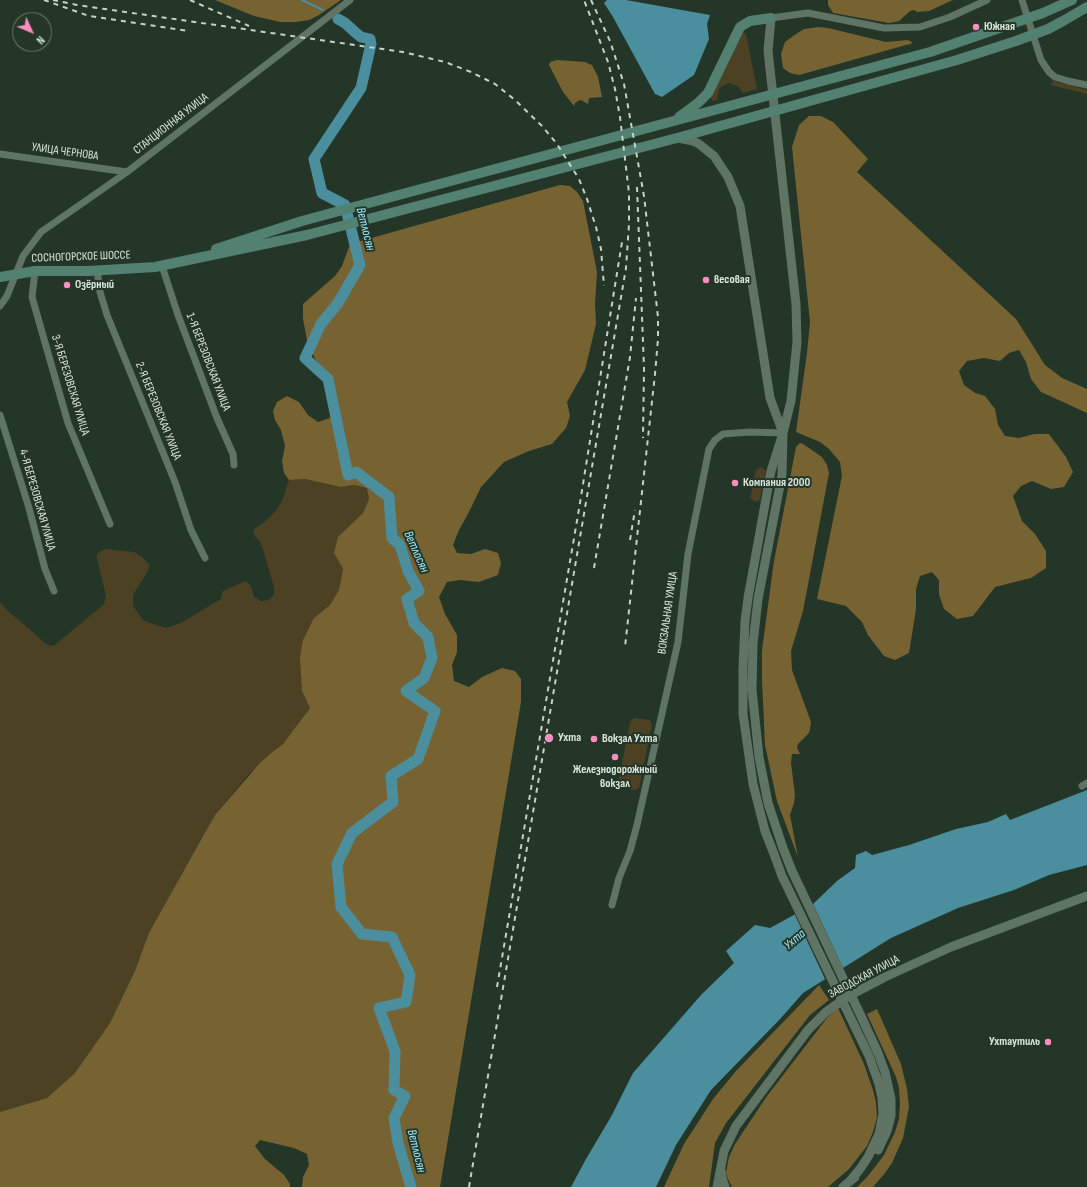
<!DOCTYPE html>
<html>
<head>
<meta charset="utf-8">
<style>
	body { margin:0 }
	#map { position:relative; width:1087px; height:1187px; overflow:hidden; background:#243628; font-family:"Sofia Sans Condensed",sans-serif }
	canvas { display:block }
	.north { position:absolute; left:12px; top:12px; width:40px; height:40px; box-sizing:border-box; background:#243628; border:1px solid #6e7d71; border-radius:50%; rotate:134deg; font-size:11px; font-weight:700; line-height:16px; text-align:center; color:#dce8df }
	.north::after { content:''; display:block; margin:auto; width:14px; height:18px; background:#fd8ebf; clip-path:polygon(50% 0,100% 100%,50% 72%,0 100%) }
</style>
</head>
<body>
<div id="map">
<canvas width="1087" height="1187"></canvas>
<div class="north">N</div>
</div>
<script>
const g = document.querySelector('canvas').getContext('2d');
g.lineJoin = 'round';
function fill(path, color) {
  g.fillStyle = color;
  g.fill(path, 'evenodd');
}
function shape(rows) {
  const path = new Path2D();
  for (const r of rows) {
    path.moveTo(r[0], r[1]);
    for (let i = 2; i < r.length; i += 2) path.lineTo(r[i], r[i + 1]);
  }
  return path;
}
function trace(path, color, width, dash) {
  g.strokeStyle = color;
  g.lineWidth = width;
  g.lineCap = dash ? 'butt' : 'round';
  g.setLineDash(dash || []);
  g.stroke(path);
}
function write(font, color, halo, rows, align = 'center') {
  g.font = font + ' "Sofia Sans Condensed",sans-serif';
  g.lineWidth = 4;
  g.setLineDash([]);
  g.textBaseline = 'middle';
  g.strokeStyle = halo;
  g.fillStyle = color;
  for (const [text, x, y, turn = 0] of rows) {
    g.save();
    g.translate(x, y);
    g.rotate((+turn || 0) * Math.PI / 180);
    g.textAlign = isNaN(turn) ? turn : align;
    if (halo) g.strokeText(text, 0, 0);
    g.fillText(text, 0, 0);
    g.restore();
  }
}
fill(shape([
	[742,31,746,34,757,89,742,93,740,88,735,85,729,83,722,86,719,89,717,100,713,101,710,96],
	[1053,81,1087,90,1087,94,1051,85],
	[761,467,766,471,760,499,757,502,754,501,750,498,756,470],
	[305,479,341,487,354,485,368,488,369,499,363,513,352,524,334,553,343,569,339,590,330,605,314,618,302,691,310,708,283,744,271,753,247,776,215,815,142,954,135,971,110,1023,75,1073,47,1098,0,1112,0,602,7,610,45,643,50,646,55,645,104,604,106,596,97,558,97,554,101,551,106,549,134,552,143,558,149,564,148,571,133,595,133,606,143,620,147,622,166,628,181,623,221,599,222,592,227,589,246,581,251,586,254,597,261,601,269,600,274,594,274,587,261,543,254,535,253,530,267,520,276,510,282,501,289,480],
	[634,718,650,720,652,725,639,788,635,790,620,788,618,784,630,722]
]), '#4d4124');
fill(shape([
	[215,0,341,0,319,15,309,20,295,22,280,22,254,16],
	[828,0,953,0,929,11,917,12,914,10,910,11,899,21,889,23,833,13,828,5],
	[818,27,828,28,886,42,908,40,912,42,911,44,906,45,799,75,790,73,783,68,781,54,785,42,793,36,804,29],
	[557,60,585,62,592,65,598,77,602,97,589,98,588,104,581,100,578,101,575,103,574,106,563,92,549,65,550,62],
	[809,116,821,116,833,122,868,159,857,172,1016,319,1045,365,1062,378,1087,389,1087,413,1041,392,1031,379,1026,362,1019,350,1009,353,1000,361,984,358,967,361,959,371,964,385,975,393,985,396,995,409,998,425,1005,436,1019,438,1034,434,1049,434,1066,457,1073,472,1064,487,1051,489,1032,481,1021,486,1013,496,1022,521,1035,534,1046,551,1046,568,1031,578,995,587,973,616,957,619,944,609,939,594,939,580,932,572,920,576,916,589,916,609,909,653,895,660,884,656,868,635,862,622,846,606,817,599,842,476,840,462,829,449,820,442,796,432,807,353,810,322,792,147,799,125],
	[560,185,570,186,577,192,583,201,597,272,595,304,596,324,585,370,567,402,570,416,566,428,552,444,529,451,504,462,481,487,469,512,459,530,453,545,457,553,471,554,485,549,498,553,501,563,498,575,479,582,460,580,447,582,439,597,445,614,457,635,457,652,452,665,454,681,469,687,482,677,502,668,515,671,521,679,521,702,440,1187,302,1187,303,1177,309,1165,307,1154,294,1148,260,1140,255,1146,265,1159,284,1175,290,1184,290,1187,0,1187,0,1112,47,1098,75,1073,110,1023,135,971,149,933,215,815,259,764,271,753,283,744,310,708,302,691,300,657,303,640,314,618,330,605,339,590,343,569,334,553,338,537,363,513,369,499,367,488,354,485,341,487,305,479,289,480,284,473,282,461,285,446,281,430,275,420,273,411,277,402,287,396,299,402,308,415,318,422,330,418,333,401,307,340,303,319,303,304,335,276,342,266,350,244],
	[800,443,803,444,822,457,827,465,829,473,803,611,791,651,792,670,811,722,810,729,809,733,798,744,797,748,800,754,792,754,791,763,795,795,794,803,790,815,798,857,777,801,765,745,762,680,762,650,774,561,796,447],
	[819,985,829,1000,810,1015,726,1123,715,1143,709,1187,664,1187,684,1144,713,1099,736,1071],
	[838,1008,864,1064,873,1090,876,1103,877,1117,873,1132,867,1146,849,1169,828,1187,732,1187,728,1179,726,1172,729,1157,735,1144,767,1096,827,1018],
	[877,1009,901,1064,907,1089,909,1107,903,1138,892,1163,885,1173,873,1187,857,1187,868,1176,884,1155,895,1132,899,1119,900,1104,899,1088,896,1077,867,1014]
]), '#776332');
fill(shape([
	[607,0,626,0,710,15,707,24,709,39,694,75,662,97,655,94,613,17,604,3],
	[1087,790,1087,865,1049,875,1014,890,958,908,891,938,803,993,781,1018,711,1090,676,1145,656,1187,571,1187,586,1159,612,1115,633,1073,701,995,734,963,726,951,755,925,770,928,812,905,837,881,855,868,856,855,866,851,872,855,909,845,956,829,988,822,1006,814,1010,820]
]), '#4b8e9e');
fill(shape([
	[812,902,844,970,826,981,794,913]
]), '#243628');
trace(shape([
	[302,0,323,10]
]), '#4b8e9e', 2);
trace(shape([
	[338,19,345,23,356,33,361,37,370,39,371,44,361,88,314,159,322,193,345,205,360,265,338,303,321,324,305,358,328,379,348,475,356,472,389,497,392,538,400,545,408,571,419,591,407,599,414,623,428,637,432,658,424,678,406,691,435,711,418,759,391,776,393,802,352,833,337,864,341,907,362,934,392,937,410,975,406,1002,379,1008,395,1051,394,1090,405,1096,394,1118,398,1143,411,1187]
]), '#4b8e9e', 11);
trace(shape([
	[1022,0,1041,60,1049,72,1055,77,1068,81,1087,85],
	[771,18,808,13,884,28,920,27,950,17,987,0],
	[0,154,127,172],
	[162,266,178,315,217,418,233,454,234,465],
	[97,270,100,292,107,315,175,482,191,530,205,558],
	[35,271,32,297,68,423,110,524],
	[0,306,7,296,23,256,41,232,127,172,350,0],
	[0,415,29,508,45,569,54,591],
	[1082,786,1087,783],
	[612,905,619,878,630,851,637,825,678,642,688,554,709,449,715,440,723,434,750,432,783,433]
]), '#5f7464', 7);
trace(shape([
	[771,18,768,51,796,304,797,342,791,401,783,433,771,471,748,598,745,621,743,668,743,714,753,784,765,831,774,854,782,876,869,1056,879,1084,882,1098,883,1114,879,1134,868,1157,860,1169,850,1181],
	[678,138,693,141,699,144,714,156,728,177,740,206,770,398,783,433,782,475,758,599,753,644,752,690,759,757,768,803,783,848,792,871,861,1016,878,1053,885,1072,891,1099,891,1116,887,1131,878,1150],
	[721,1171,723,1181,725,1187],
	[717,1187,724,1151,736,1126,808,1030,826,1012,847,997,885,977,951,947,1087,896],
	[843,1187,855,1177]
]), '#5f7464', 9);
trace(shape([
	[679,117,698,103,708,93,740,27,750,21,771,18],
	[216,249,302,221,930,52,1043,13,1072,0],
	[0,277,35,271,88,271,155,267,307,235,677,138,957,60,1016,41,1048,29,1063,21,1087,7]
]), '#528071', 10);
trace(shape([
	[44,0,89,16,189,31],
	[53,0,77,5,403,52,445,62,471,72,495,84,515,100,542,126,557,144,579,179,587,199,596,227,601,249,604,286],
	[190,0,249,26],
	[591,0,610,41,624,84,644,196,658,317,658,339,655,374,625,647],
	[637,187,644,368,643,438],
	[630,540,635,510],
	[594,568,630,357,636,298],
	[497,987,579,509,622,242],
	[469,1187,626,268,629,224,629,193,620,117,615,89,608,62,584,0]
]), '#c6d2c9', 2, [5, 5]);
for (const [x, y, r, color] of [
	[976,27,4,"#fd8ebf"],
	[706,280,4,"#fd8ebf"],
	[67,285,4,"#fd8ebf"],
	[735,483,4,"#fd8ebf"],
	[549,738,5,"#fd8ebf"],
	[594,739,4,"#fd8ebf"],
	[615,757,4,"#fd8ebf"],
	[1048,1042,4,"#fd8ebf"]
]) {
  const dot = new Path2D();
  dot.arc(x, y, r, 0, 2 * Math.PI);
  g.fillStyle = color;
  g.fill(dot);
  trace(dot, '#243628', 1.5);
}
write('bold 12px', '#dce8df', '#243628', [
	["Южная",984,27],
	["весовая",714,280],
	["Озёрный",75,285],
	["Компания 2000",743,483],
	["Ухта",558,738],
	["Вокзал Ухта",602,739],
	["Железнодорожный",615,770,"center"],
	["вокзал",615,784,"center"],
	["Ухтаутиль",1040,1042,"right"]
], 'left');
write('12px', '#dce8df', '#243628', [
	["СТАНЦИОННАЯ УЛИЦА",171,124,-38],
	["УЛИЦА ЧЕРНОВА",65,152,8],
	["СОСНОГОРСКОЕ ШОССЕ",81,257,-2],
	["1-Я БЕРЕЗОВСКАЯ УЛИЦА",208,362,69],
	["3-Я БЕРЕЗОВСКАЯ УЛИЦА",70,385,73],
	["2-Я БЕРЕЗОВСКАЯ УЛИЦА",158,411,68],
	["4-Я БЕРЕЗОВСКАЯ УЛИЦА",37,500,74],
	["ВОКЗАЛЬНАЯ УЛИЦА",668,613,-82],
	["ЗАВОДСКАЯ УЛИЦА",864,977,-28]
]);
write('italic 13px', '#9ae9fc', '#243628', [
	["Ветлосян",365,229,76],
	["Ветлосян",416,552,66],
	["Ухта",795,940,-40],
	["Ветлосян",416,1151,76]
]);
</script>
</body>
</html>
